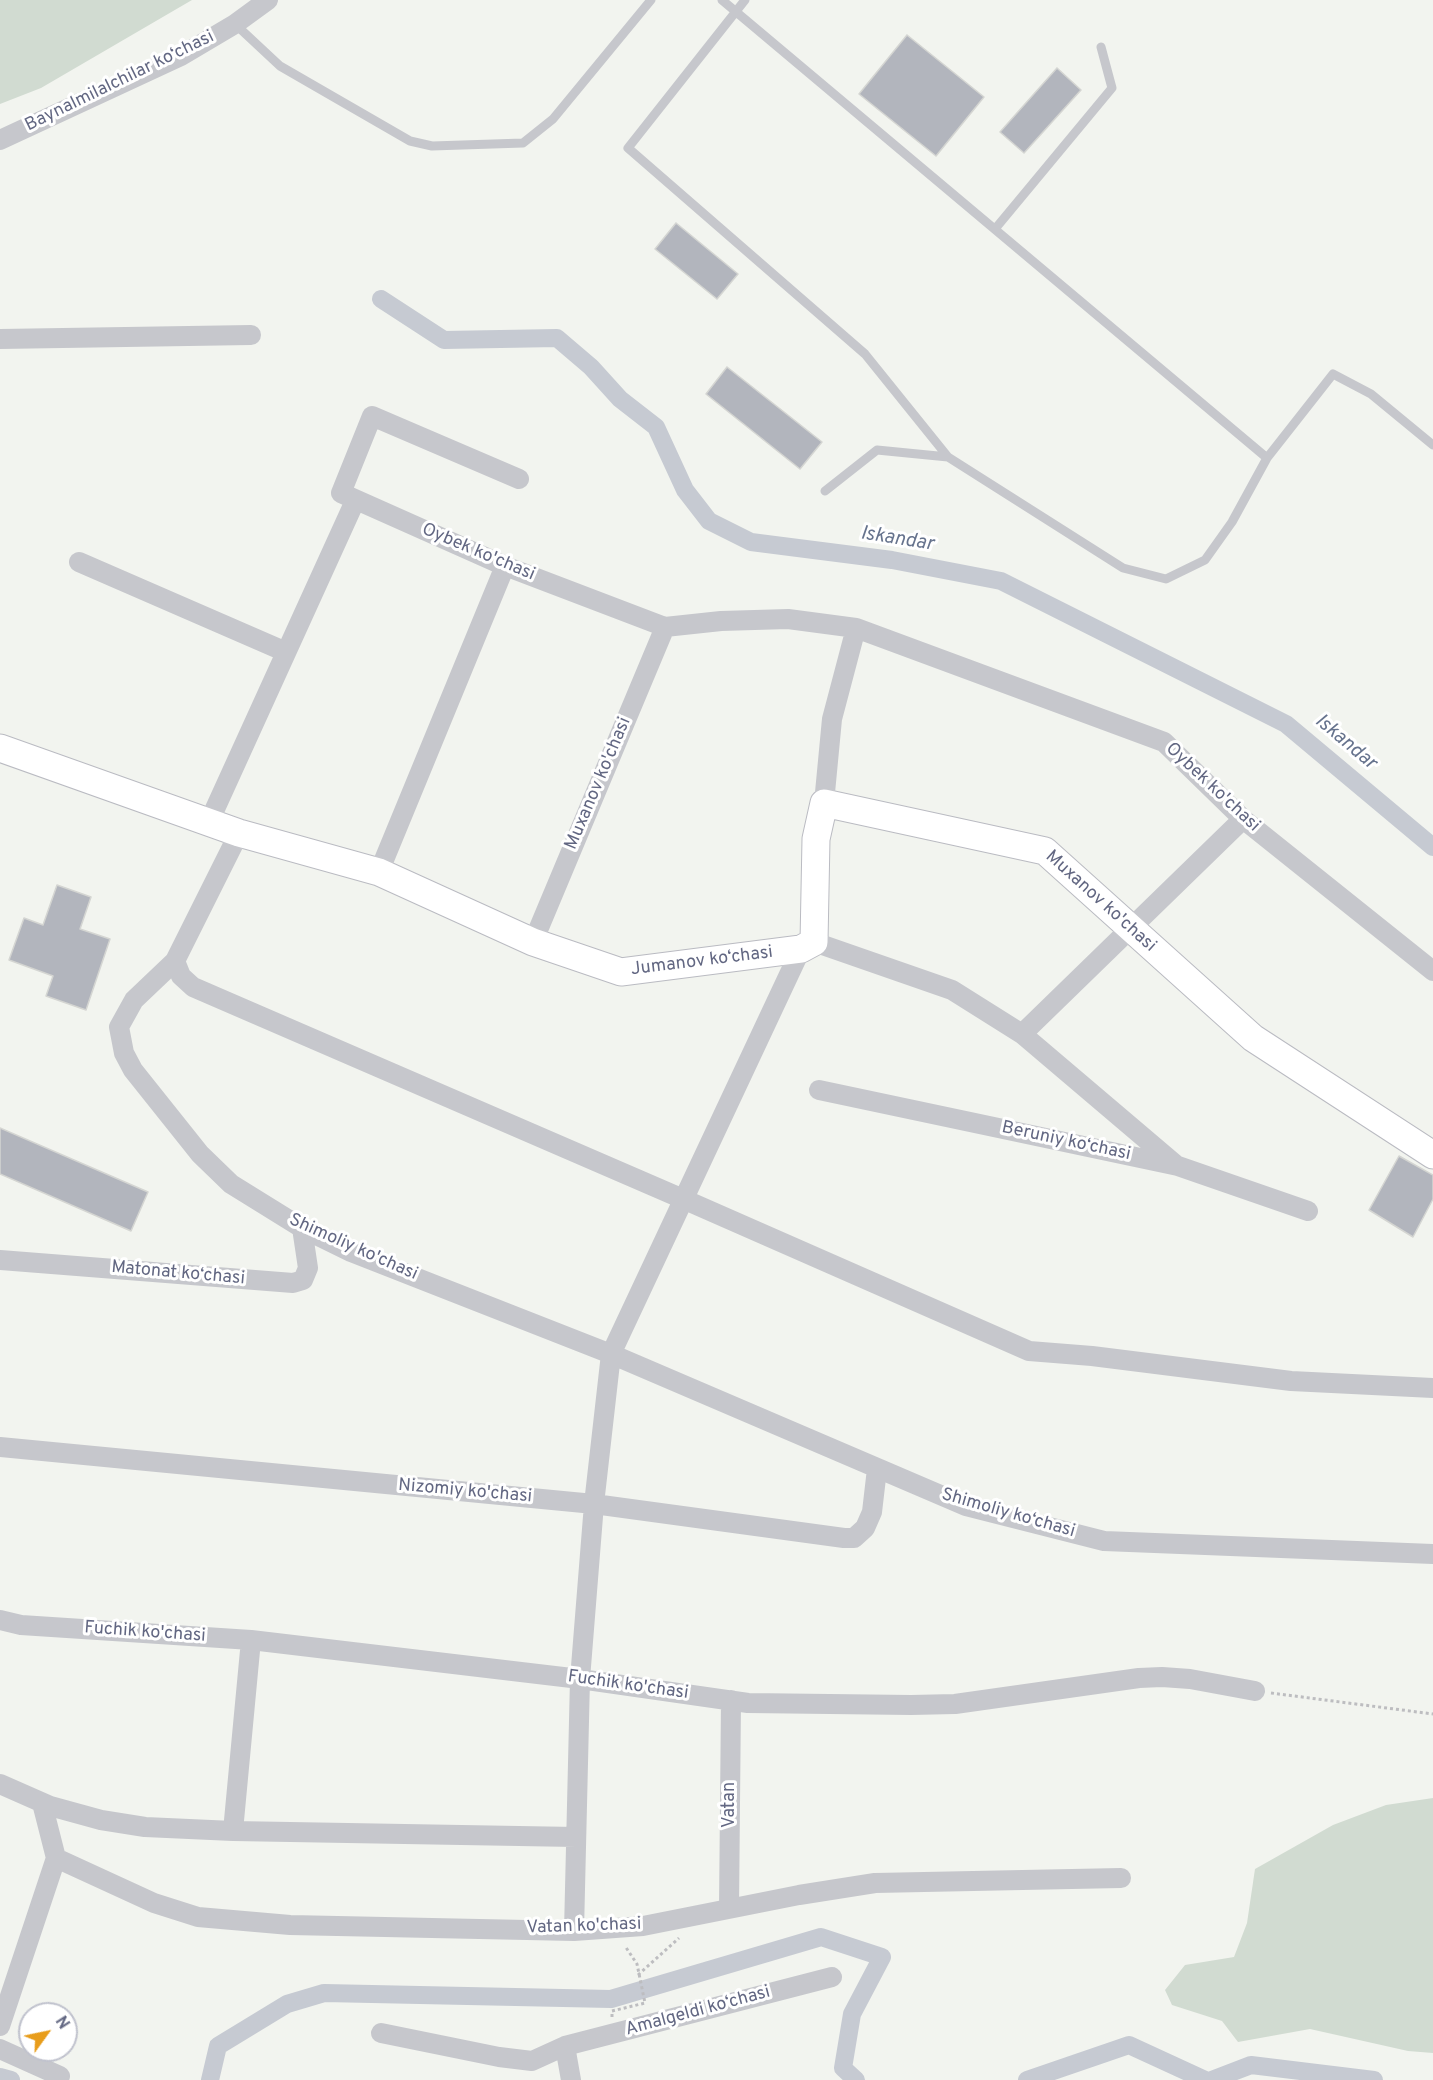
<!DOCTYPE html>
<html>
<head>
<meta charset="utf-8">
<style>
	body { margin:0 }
	#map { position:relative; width:1433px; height:2080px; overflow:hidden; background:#f2f4ef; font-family:Overpass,sans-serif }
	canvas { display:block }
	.north { position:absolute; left:18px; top:2002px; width:60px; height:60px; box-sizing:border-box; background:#fff; border:2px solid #c0c2cd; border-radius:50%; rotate:57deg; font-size:16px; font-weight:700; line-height:24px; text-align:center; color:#626782 }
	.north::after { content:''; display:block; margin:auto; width:21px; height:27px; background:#e89d1b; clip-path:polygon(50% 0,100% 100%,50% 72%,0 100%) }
</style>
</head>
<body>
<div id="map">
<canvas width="1433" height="2080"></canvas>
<div class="north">N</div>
</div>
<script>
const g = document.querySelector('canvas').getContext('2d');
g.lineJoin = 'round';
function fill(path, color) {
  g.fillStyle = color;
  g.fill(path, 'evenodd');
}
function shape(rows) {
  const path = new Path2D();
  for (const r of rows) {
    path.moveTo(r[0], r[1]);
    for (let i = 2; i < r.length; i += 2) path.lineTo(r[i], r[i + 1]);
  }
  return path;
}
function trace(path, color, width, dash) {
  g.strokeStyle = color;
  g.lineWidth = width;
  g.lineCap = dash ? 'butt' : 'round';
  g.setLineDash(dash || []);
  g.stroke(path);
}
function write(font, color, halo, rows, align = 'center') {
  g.font = font + ' Overpass,sans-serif';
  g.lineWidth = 6;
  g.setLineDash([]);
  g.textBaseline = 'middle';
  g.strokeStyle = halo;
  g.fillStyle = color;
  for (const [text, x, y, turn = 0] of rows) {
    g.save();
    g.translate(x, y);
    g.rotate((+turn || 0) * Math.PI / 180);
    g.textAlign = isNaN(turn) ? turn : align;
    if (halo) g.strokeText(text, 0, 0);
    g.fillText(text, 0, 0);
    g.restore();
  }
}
fill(shape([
	[0,0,192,0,41,88,0,104],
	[1433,1798,1433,2053,1408,2051,1310,2029,1238,2042,1222,2021,1172,2005,1165,1990,1185,1965,1234,1957,1247,1923,1255,1869,1333,1825,1386,1805]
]), '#d1dbd1');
trace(shape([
	[381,299,444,340,557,338,591,367,620,399,656,427,685,490,709,521,751,542,892,560,1001,581,1286,724,1433,847],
	[0,2077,11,2080],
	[210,2080,218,2046,287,2004,324,1993,611,1999,821,1937,882,1957,852,2014,843,2068,856,2080],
	[1027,2080,1129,2045,1205,2080],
	[1212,2080,1251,2065,1374,2080]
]), '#c6cad2', 18);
const building = shape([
	[907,35,984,97,936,156,859,94,907,35],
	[1057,68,1081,90,1024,153,1000,132,1057,68],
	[676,223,738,274,717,299,655,249,676,223],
	[727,367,822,442,800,469,706,394,727,367],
	[57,885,91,897,80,929,110,939,86,1010,46,996,53,976,9,960,24,918,43,925,57,885],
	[0,1128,148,1192,131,1231,0,1174,0,1128],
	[1399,1156,1433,1175,1433,1199,1413,1237,1369,1210,1399,1156]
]);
fill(building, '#b2b5bd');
trace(building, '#d4d5d2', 1.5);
const secondary = shape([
	[0,748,239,833,379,872,533,942,621,972,801,949,814,942,816,839,824,803,1045,851,1253,1038,1433,1155]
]);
trace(secondary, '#babbc2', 29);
trace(shape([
	[1271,1693,1433,1714],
	[638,1975,679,1938],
	[612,2017,612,2011,645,2003,637,1964,625,1946]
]), '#bdbdc0', 3, [3, 3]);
trace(shape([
	[722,0,1267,458],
	[745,0,628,148,865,354,948,457,1123,568,1166,579,1205,560,1232,522,1267,458,1333,374,1371,394,1433,445],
	[235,24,280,66,410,141,432,146,523,143,553,119,651,0],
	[995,229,1112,88,1101,47],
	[825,491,877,450,948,457]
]), '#c6c7cc', 9);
trace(shape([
	[0,140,181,56,235,24,268,0],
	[0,339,251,335],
	[519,479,372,416,341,493,505,566,665,627,721,621,788,619,856,628,1164,742,1243,819,1433,971],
	[79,562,286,652],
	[824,803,832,719,856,628],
	[209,822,355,501],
	[239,833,175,961,181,976,193,987,683,1199,1029,1351,1092,1356,1291,1381,1433,1388],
	[379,872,505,566],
	[533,942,665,627],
	[814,942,952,990,1022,1034,1175,1164],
	[175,961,134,1000,119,1027,124,1053,133,1070,200,1154,231,1184,302,1228,351,1252,611,1354,966,1506,1104,1541,1433,1554],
	[1022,1034,1243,819],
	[819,1090,1178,1166,1308,1211],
	[0,1260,293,1283,303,1280,308,1268,302,1228],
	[0,1447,594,1504,844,1538,854,1538,865,1528,872,1512,877,1469],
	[0,1620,21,1625,251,1640,580,1679,748,1703,911,1705,955,1704,1139,1678,1162,1677,1190,1679,1255,1691],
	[0,1784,50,1806,101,1820,145,1827,233,1831,576,1837],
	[233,1831,251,1640],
	[56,1858,154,1903,198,1917,290,1925,574,1931,643,1926,799,1895,875,1883,1121,1878],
	[729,1909,731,1700],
	[574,1931,580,1679,594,1504,611,1354,801,949],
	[0,2026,56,1858,42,1803],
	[381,2033,499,2057,532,2061,565,2046,832,1977],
	[565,2046,571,2080],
	[0,2049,60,2076]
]), '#c6c7cc', 20);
trace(secondary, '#fff', 27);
write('18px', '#626782', '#fff', [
	["Baynalmilalchilar ko‘chasi",120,82,-26],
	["Oybek ko'chasi",478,553,23],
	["Muxanov ko'chasi",599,784,-67],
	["Oybek ko'chasi",1212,788,43],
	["Muxanov ko'chasi",1100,902,42],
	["Jumanov ko‘chasi",702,962,-7],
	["Beruniy ko‘chasi",1066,1142,12],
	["Shimoliy ko'chasi",353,1248,24],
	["Matonat ko‘chasi",178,1274,5],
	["Nizomiy ko'chasi",465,1492,5],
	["Shimoliy ko‘chasi",1008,1514,16],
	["Fuchik ko'chasi",145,1633,4],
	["Fuchik ko'chasi",628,1686,8],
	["Vatan",730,1805,-90],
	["Vatan ko'chasi",584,1927,-2],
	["Amalgeldi ko‘chasi",698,2012,-15]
]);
write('italic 20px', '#66738d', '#fff', [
	["Iskandar",897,540,9],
	["Iskandar",1345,743,40]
]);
</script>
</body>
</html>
